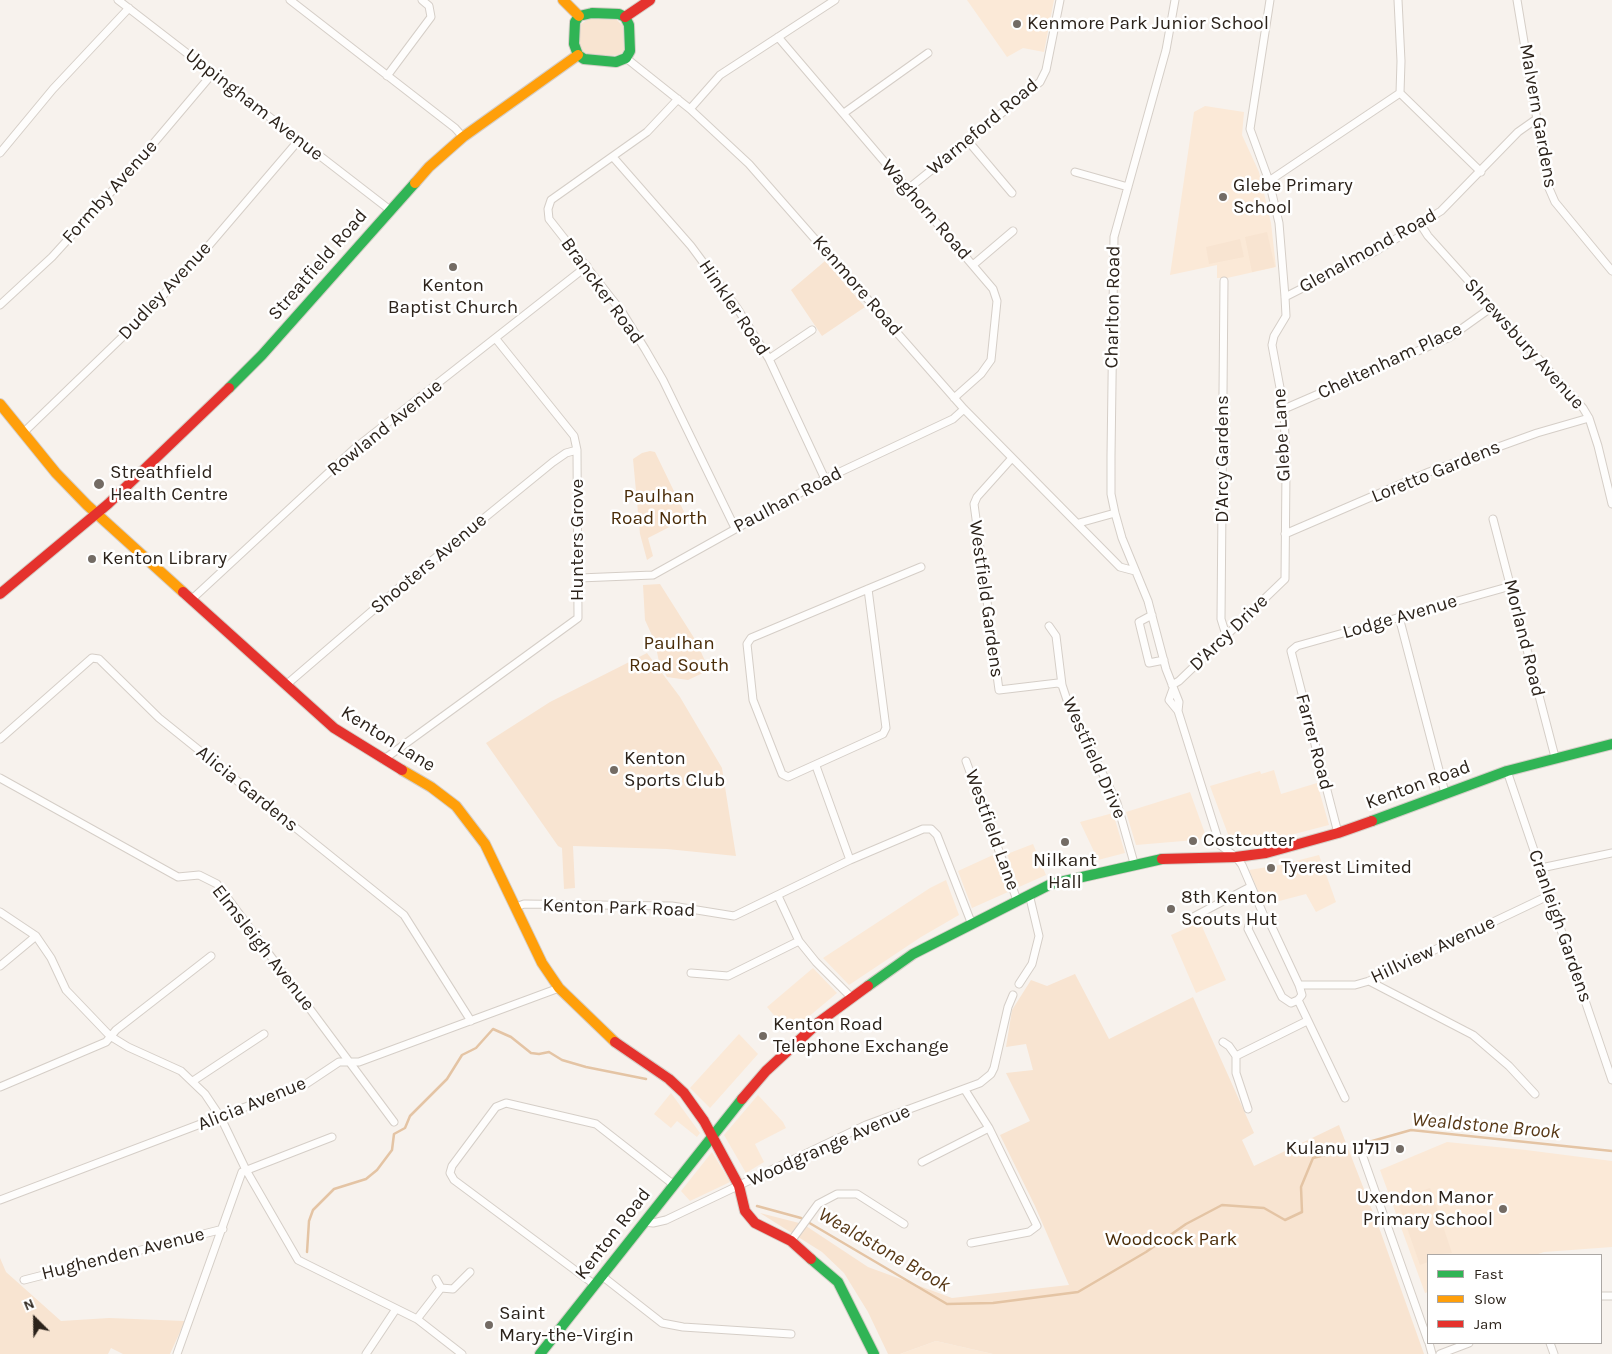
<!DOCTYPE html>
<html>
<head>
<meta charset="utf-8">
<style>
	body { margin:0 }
	#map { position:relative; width:1612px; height:1354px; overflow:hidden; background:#f7f2ed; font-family:Karla,sans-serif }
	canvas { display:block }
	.legend { position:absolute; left:1427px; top:1254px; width:175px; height:90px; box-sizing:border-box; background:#fff; border:1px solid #aba7a4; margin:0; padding:6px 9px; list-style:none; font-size:15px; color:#2c231b }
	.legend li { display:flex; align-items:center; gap:10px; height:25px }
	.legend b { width:25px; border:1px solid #aba7a4 }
	.north { position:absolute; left:10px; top:1294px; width:50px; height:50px; -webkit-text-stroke:4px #fff; paint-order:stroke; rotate:337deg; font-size:14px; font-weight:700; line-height:20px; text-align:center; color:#2c231b }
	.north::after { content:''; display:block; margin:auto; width:18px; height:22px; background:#2c231b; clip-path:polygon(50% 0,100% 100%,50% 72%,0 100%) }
</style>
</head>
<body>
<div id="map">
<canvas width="1612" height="1354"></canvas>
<ul class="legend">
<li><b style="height:6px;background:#30b455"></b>Fast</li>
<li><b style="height:6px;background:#ff9f0a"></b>Slow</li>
<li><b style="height:6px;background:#e5322d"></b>Jam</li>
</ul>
<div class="north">N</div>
</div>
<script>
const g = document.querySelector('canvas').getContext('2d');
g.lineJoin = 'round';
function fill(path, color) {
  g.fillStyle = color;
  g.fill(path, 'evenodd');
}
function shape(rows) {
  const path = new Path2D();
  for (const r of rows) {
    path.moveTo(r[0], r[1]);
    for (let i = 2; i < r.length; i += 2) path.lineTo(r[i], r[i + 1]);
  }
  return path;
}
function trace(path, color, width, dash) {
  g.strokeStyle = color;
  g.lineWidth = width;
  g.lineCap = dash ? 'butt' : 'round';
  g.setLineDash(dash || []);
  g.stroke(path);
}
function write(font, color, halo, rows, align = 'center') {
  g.font = font + ' Karla,Heebo,sans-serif';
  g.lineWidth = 5;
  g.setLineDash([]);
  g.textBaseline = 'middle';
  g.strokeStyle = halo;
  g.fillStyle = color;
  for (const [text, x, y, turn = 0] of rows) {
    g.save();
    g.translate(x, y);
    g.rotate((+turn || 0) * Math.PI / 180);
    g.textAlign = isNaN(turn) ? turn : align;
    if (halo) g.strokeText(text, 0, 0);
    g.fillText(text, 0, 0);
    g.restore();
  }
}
fill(shape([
	[967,0,1054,0,1044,52,1023,48,1007,57],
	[1205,106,1244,112,1242,135,1259,172,1271,223,1276,267,1227,278,1217,278,1217,265,1170,275,1194,112],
	[1274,770,1281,794,1317,783,1329,825,1279,838,1232,845,1210,786,1260,771,1261,774],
	[1190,792,1207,839,1136,845,1126,812],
	[1113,813,1125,853,1098,860,1080,822],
	[1033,844,1046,875,1019,887,1007,854],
	[993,855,1008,892,972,908,958,871],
	[1319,855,1336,902,1316,912,1306,894,1264,905,1249,870,1280,865],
	[946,880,959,915,921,937,849,985,823,958,930,888],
	[1200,922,1226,980,1196,993,1171,935],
	[813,968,837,993,789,1033,767,1007],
	[739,1034,758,1054,710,1108,690,1088],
	[671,1093,700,1133,697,1137,677,1121,671,1128,654,1114],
	[758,1095,783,1122,786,1128,755,1144,764,1162,746,1173,724,1135],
	[1447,1142,1526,1150,1612,1161,1612,1247,1544,1252,1535,1255,1428,1255,1428,1292,1425,1293,1380,1170],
	[712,1152,730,1182,690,1201,681,1191],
	[936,1341,993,1354,900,1354]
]), '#fbe9d7');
fill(shape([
	[590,18,617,20,623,26,624,50,620,55,604,56,585,54,580,49,579,36,581,24],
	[1267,232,1275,267,1252,272,1245,237],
	[1240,239,1244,257,1209,264,1206,247],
	[825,261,865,307,822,336,791,290],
	[650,451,655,452,687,518,648,538,653,556,647,560,640,534,633,459,642,453],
	[660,584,696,641,706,663,705,672,688,680,667,677,659,662,655,642,645,620,643,585],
	[647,653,680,697,722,768,736,856,667,849,573,846,575,888,564,889,562,848,558,846,486,743,550,702],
	[1075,974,1109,1039,1193,997,1254,1133,1242,1140,1254,1166,1339,1125,1381,1233,1424,1354,993,1354,936,1341,900,1354,888,1354,868,1312,844,1273,822,1252,760,1213,803,1224,868,1267,952,1298,1069,1285,1035,1206,1000,1135,1030,1121,1006,1073,1033,1070,1026,1044,1006,1047,1012,1010,1031,980,1047,986],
	[1430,1188,1452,1253,1428,1255,1428,1262,1420,1265,1397,1199],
	[0,1258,6,1272,61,1321,109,1318,185,1321,170,1354,123,1354,111,1348,108,1354,0,1354]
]), '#f8e4d1');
trace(shape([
	[1358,1145,1411,1130,1612,1151],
	[757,1206,801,1218,947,1304,993,1303,1078,1292,1146,1252,1186,1224,1222,1205,1264,1208,1285,1220,1302,1212,1301,1187,1313,1158,1344,1150],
	[307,1252,309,1221,313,1210,334,1189,366,1179,377,1170,392,1150,394,1134,405,1128,410,1116,447,1079,462,1055,476,1048,493,1029,511,1037,531,1053,539,1054,549,1052,562,1060,586,1067,646,1079]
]), '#e4c4a4', 2.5);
const street = shape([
	[118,0,390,210],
	[290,0,455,128,463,137],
	[1175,0,1166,50,1114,237,1111,456,1111,494,1115,513,1122,538,1148,601,1166,669,1179,702,1178,711],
	[1398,0,1401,61,1400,93],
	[1517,0,1548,186,1555,202,1612,271],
	[778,37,993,289,997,301,991,360,981,374,954,398],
	[626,58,690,109,749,164,964,409,1120,567,1135,571],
	[387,76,431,17,429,6,422,0],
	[1400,93,1481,172],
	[678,99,647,132,551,200,548,209,549,219,622,312,645,349,663,380,735,528],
	[690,109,720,75,835,0],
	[844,113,928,53],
	[968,141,1012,193],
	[0,153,53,89,129,8],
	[613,157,691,246,737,308,769,359,825,479],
	[1075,172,1128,187],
	[1269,181,1400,93],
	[908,189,1040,82,1046,70,1060,0],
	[1421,225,1428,236,1583,408,1589,418,1598,446,1612,504],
	[973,265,1013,231],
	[1224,281,1221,619,1226,635],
	[1285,297,1376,251,1441,211,1518,132,1535,120],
	[0,305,52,257,131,170,213,73],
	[769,359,812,330],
	[1284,409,1450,337,1492,307],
	[23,433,140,320,205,250,299,140],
	[1012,458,977,497,974,504,999,690,1058,683,1062,685],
	[1493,519,1555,757],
	[1079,523,1115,513],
	[1285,534,1429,472,1537,433,1589,418],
	[579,578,653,575,825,479,953,419,964,409],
	[868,589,886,728,883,734,788,777,782,774,753,700,747,644,751,638,868,589,921,567],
	[191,600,354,449,587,266],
	[1152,615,1139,622,1149,663,1164,660],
	[1399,617,1445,793],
	[1049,626,1056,636,1062,685,1068,703,1117,803,1134,863],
	[286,685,407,581,553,462,566,453,577,450],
	[1172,685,1179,681,1285,579,1286,470,1284,409,1272,345,1274,336,1286,316,1285,297,1279,223,1269,181,1250,129,1270,0],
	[1173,689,1169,700,1178,711,1220,845,1236,857,1242,865,1264,916,1270,923,1299,985,1302,995,1298,1000,1291,1003,1282,997,1248,929,1250,922,1264,916],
	[0,739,92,658,99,659,159,718,404,915,471,1021],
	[383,760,578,618,577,450,574,436,496,339],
	[966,761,1017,900],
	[816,766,850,860],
	[1507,771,1612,1080],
	[0,778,178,877,199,875,217,884,394,1122],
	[1338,833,1291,651,1297,646,1511,586],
	[1541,868,1612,853],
	[778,896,799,941,816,962,851,997],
	[516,907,524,904,672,906,734,916,850,860,923,829,931,829,937,835,971,922],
	[0,912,36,936,51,958,66,990,110,1036,128,1047,181,1071,205,1094,221,1118,246,1170,298,1260,417,1319,462,1354],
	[1195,916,1250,887],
	[0,966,36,936],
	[691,973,728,976,799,941],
	[1369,981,1473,1035,1509,1066,1535,1094],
	[1019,984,1032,964,1039,936,1029,894],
	[1299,985,1355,985,1369,981,1550,895],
	[1298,1000,1345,1098],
	[1223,1042,1229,1046,1236,1056,1236,1073,1248,1109],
	[1236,1056,1307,1021],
	[193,1081,264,1034],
	[0,1087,106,1042,116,1030,211,956],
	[965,1090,989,1128,1037,1226,1029,1232,971,1243],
	[1363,1157,1428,1341],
	[922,1162,989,1128],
	[0,1200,306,1084,339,1062,359,1062,559,988],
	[644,1222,653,1223,666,1220,866,1125,980,1083,991,1074,994,1068,1008,1007,1013,995],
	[791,1241,818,1204,837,1194,857,1194,904,1224],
	[602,1276,662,1323,683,1327,791,1334],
	[436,1279,441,1288,453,1289,470,1272],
	[24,1280,223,1229],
	[595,1285,454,1180,450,1173,452,1166,496,1107,506,1103,596,1124,674,1185],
	[1601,1296,1612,1296],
	[417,1319,441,1288],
	[1429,1343,1432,1354],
	[1550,1343,1554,1354],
	[177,1354,242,1172,332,1137],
	[366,1354,396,1309],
	[1440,1354,1469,1343]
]);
const fast = shape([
	[592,13,619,14,625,17,629,25,630,51,626,58,616,62,584,59,578,55,574,44,575,22,579,16,592,13],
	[229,388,262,355,415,183],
	[1372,821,1507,771,1612,744],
	[868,986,913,954,1051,884,1162,859],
	[811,1259,838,1282,874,1354],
	[540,1354,742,1099]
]);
const slow = shape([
	[563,0,579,16],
	[415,183,429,167,463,137,578,55],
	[0,404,56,473,87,505,183,592],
	[402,770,431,787,456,806,485,844,542,963,559,988,615,1042]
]);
const jam = shape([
	[625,17,650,0],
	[183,592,334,728,402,770],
	[0,594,108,504,229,388],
	[1162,859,1236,857,1266,853,1338,833,1372,821],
	[615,1042,669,1079,684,1093,704,1121,739,1186,745,1211,755,1223,791,1241,811,1259],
	[742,1099,766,1071,819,1022,868,986]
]);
trace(street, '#d5cec7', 9);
trace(fast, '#d5cec7', 12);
trace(slow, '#d5cec7', 12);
trace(jam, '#d5cec7', 12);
trace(street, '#fefdfc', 7);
trace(fast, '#30b455', 10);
trace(slow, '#ff9f0a', 10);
trace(jam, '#e5322d', 10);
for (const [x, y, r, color] of [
	[1017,24,5,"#736b64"],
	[1223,197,5,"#736b64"],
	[453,267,5,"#736b64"],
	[99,484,6,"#736b64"],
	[92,559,5,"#736b64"],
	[614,770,5,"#736b64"],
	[1193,841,5,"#736b64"],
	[1065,842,5,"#736b64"],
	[1271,868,5,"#736b64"],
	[1171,909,5,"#736b64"],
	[763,1036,5,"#736b64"],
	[1400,1149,5,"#736b64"],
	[1503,1209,5,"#736b64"],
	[489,1325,5,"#736b64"]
]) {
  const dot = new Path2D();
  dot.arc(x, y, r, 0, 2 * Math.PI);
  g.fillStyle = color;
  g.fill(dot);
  trace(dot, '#fff', 2);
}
write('19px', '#2c231b', '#fff', [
	["Kenmore Park Junior School",1027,24],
	["Glebe Primary",1233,186],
	["School",1233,208],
	["Kenton",453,286,"center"],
	["Baptist Church",453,308,"center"],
	["Streathfield",110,473],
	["Health Centre",110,495],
	["Kenton Library",102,559],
	["Kenton",624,759],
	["Sports Club",624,781],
	["Costcutter",1203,841],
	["Nilkant",1065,861,"center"],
	["Hall",1065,883,"center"],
	["Tyerest Limited",1281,868],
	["8th Kenton",1181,898],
	["Scouts Hut",1181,920],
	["Kenton Road",773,1025],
	["Telephone Exchange",773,1047],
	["Kulanu כולנו",1390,1149,"right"],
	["Uxendon Manor",1493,1198,"right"],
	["Primary School",1493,1220,"right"],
	["Saint",499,1314],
	["Mary-the-Virgin",499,1336]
], 'left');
write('19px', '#2c231b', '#fff', [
	["Uppingham Avenue",254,105,38],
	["Malvern Gardens",1538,116,80],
	["Warneford Road",983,127,-40],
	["Formby Avenue",110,192,-48],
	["Waghorn Road",926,210,49],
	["Glenalmond Road",1368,251,-29],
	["Streatfield Road",318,265,-49],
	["Kenmore Road",857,286,49],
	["Dudley Avenue",165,291,-47],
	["Brancker Road",602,291,54],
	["Charlton Road",1113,307,-89],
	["Hinkler Road",734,308,56],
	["Shrewsbury Avenue",1524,344,48],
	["Cheltenham Place",1390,361,-25],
	["Rowland Avenue",385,428,-39],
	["Glebe Lane",1282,435,-93],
	["D'Arcy Gardens",1223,459,-90],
	["Loretto Gardens",1436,472,-22],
	["Paulhan Road",788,500,-28],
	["Hunters Grove",578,540,-90],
	["Shooters Avenue",429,564,-40],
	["Westfield Gardens",986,599,82],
	["Lodge Avenue",1400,617,-16],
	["D'Arcy Drive",1229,633,-44],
	["Morland Road",1524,638,76],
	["Kenton Lane",388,739,32],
	["Farrer Road",1314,742,75],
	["Westfield Drive",1094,758,66],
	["Kenton Road",1418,785,-20],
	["Alicia Gardens",247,789,39],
	["Westfield Lane",992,830,70],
	["Kenton Park Road",619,908,2],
	["Cranleigh Gardens",1560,926,71],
	["Elmsleigh Avenue",263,948,52],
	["Hillview Avenue",1433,950,-25],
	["Alicia Avenue",252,1104,-22],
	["Woodgrange Avenue",829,1146,-24],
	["Kenton Road",613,1234,-52],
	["Hughenden Avenue",123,1254,-14]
]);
write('19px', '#4a2c08', '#fff', [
	["Paulhan",659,497],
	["Road North",659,519],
	["Paulhan",679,644],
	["Road South",679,666],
	["Woodcock Park",1171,1240]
]);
write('italic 20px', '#583917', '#fff', [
	["Wealdstone Brook",1486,1126,5],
	["Wealdstone Brook",884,1250,30]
]);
</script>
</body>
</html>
